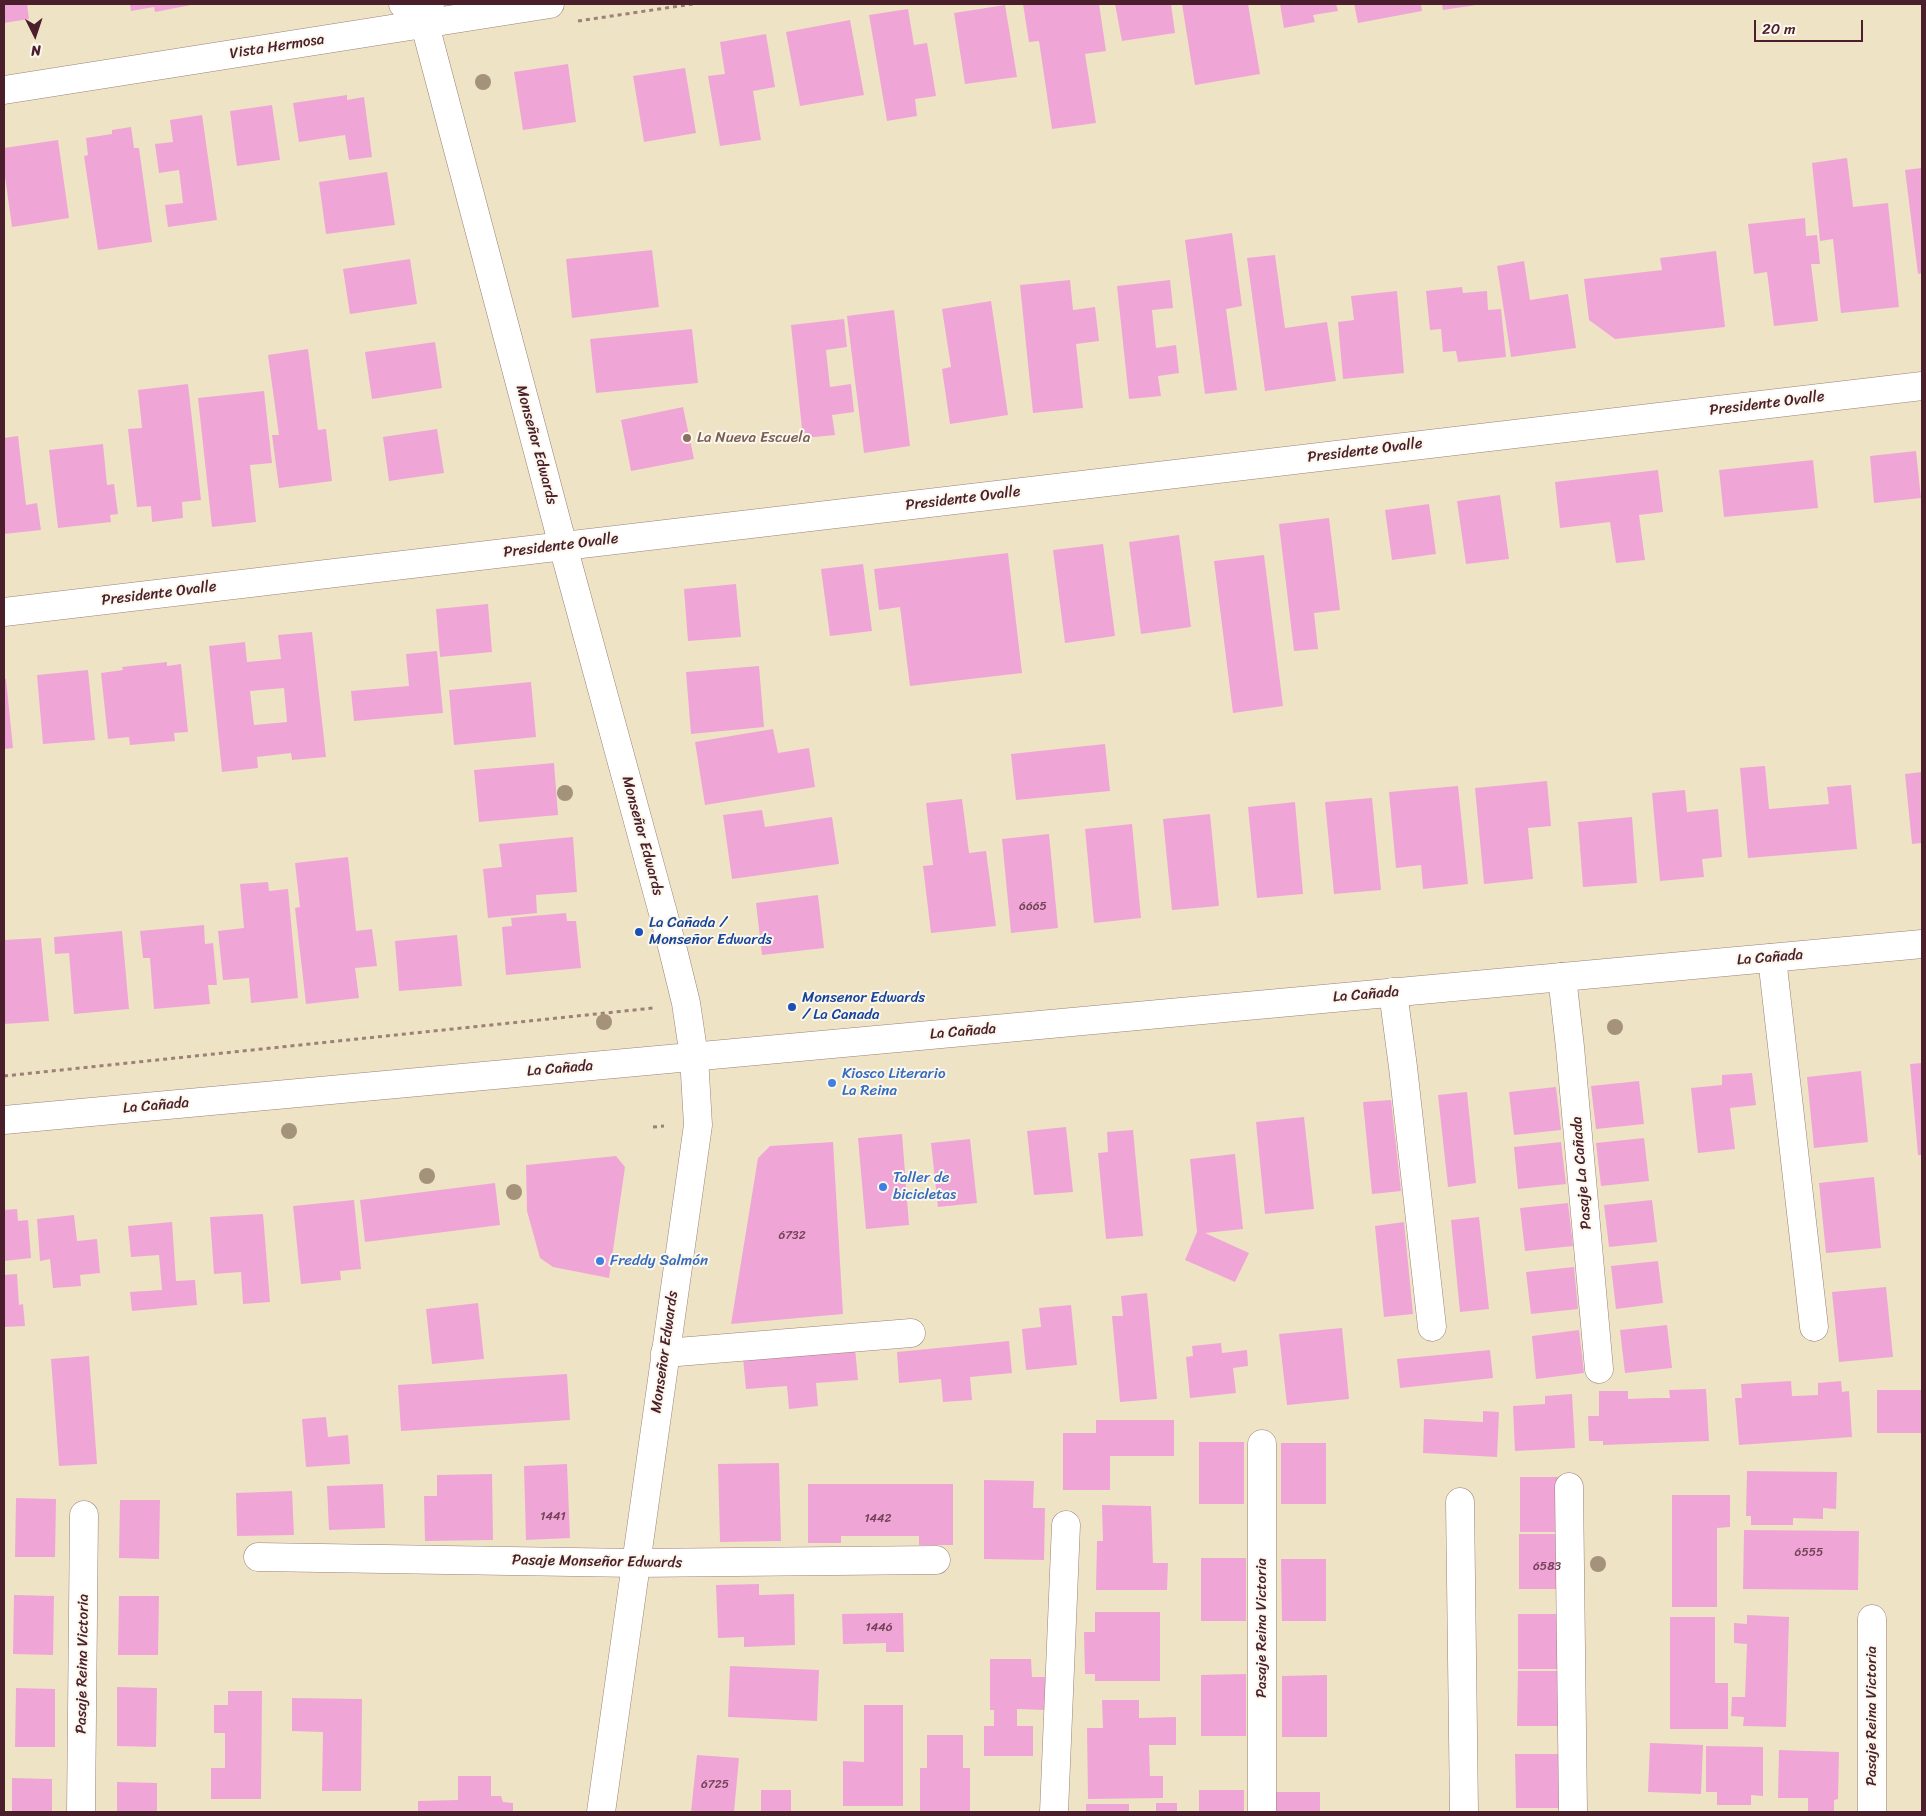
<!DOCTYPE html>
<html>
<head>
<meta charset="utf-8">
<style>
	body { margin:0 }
	#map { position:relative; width:1926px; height:1816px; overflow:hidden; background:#efe3c5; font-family:Sriracha,sans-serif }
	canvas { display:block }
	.frame { position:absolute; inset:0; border:5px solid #4a1f2b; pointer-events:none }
	.north { position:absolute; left:10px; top:10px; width:50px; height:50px; -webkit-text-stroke:4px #fbf7ec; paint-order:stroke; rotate:176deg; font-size:14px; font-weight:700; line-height:20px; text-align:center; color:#4a1f2b }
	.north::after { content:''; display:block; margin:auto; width:18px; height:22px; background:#4a1f2b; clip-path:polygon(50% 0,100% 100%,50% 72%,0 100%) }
	.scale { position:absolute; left:1754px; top:20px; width:109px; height:22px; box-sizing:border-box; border:2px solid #4a1f2b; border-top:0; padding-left:6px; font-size:15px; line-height:18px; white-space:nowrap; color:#4a1f2b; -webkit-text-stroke:4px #fbf7ec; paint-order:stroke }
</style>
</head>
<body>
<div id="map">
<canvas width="1926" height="1816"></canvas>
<div class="frame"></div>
<div class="north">N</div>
<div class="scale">20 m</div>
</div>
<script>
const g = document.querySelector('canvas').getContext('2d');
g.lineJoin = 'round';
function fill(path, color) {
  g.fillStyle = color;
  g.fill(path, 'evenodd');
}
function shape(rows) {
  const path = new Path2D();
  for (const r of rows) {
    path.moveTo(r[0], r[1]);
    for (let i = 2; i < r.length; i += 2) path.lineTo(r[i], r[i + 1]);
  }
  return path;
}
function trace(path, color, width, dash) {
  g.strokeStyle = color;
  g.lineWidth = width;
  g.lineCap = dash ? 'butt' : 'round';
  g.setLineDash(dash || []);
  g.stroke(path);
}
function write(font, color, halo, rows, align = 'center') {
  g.font = font + ' Sriracha,sans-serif';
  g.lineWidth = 4;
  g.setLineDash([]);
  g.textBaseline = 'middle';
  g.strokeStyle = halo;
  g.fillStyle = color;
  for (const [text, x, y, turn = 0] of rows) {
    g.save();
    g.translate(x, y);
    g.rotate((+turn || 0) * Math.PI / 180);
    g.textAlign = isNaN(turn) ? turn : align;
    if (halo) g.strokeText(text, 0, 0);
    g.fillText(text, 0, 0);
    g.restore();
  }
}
fill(shape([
	[4,4,27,4,29,19,4,23],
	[130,4,191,4,191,5,155,12,154,7,131,11],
	[1023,4,1099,4,1106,51,1085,54,1096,123,1052,129,1039,41,1029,42],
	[1115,4,1171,4,1175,33,1122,41],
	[1182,4,1248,4,1260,74,1195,85],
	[1280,4,1336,4,1338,11,1313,15,1315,22,1284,28],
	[1354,4,1421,4,1422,11,1358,23],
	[1442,4,1476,4,1476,5,1443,10],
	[1005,5,1017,77,965,84,954,13],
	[908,9,914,45,927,43,936,96,915,99,917,116,887,121,869,15],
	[850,20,864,95,800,106,786,32],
	[766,34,775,87,753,91,761,140,720,146,708,76,725,74,720,42],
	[568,64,576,122,523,130,514,72],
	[685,68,696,133,644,142,633,76],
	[347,95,347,100,364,97,372,157,349,160,345,135,299,142,293,103],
	[272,105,280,160,237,166,230,111],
	[202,115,217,220,168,227,165,205,183,203,179,170,159,173,155,144,173,142,170,120],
	[131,127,134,148,139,148,152,242,98,250,84,156,88,155,86,138,112,134,112,130],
	[58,140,69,218,12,227,4,169,4,148],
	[1847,158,1853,207,1888,203,1899,307,1841,313,1833,239,1820,241,1812,163],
	[1922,168,1922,273,1918,274,1905,170],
	[387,172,395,225,326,234,319,182],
	[1805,218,1806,236,1817,235,1820,264,1811,264,1818,321,1774,326,1767,272,1754,274,1748,224],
	[1232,233,1242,306,1226,309,1237,390,1205,394,1185,240],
	[652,250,659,307,572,318,566,259],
	[1716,251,1725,327,1615,339,1589,320,1584,279,1662,270,1660,258],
	[1275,255,1285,328,1327,322,1336,381,1265,391,1247,258],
	[410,259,417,304,350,314,343,269],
	[1524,261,1530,300,1568,294,1576,348,1511,357,1497,266],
	[1070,280,1073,310,1095,307,1099,341,1076,344,1083,408,1033,413,1020,285],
	[1170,280,1173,308,1152,310,1156,348,1176,345,1179,373,1158,376,1161,396,1129,399,1117,286],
	[1462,287,1463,293,1487,291,1488,310,1501,309,1506,357,1458,362,1456,351,1443,352,1441,329,1430,330,1426,291],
	[1397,291,1404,373,1343,379,1338,322,1354,320,1351,296],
	[991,301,1008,415,950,424,942,369,951,367,942,309],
	[894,310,910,446,864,453,847,316],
	[844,319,847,347,826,350,830,387,851,384,854,412,832,415,835,435,803,438,791,325],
	[692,329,698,383,596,393,590,339],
	[435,342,442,388,372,399,365,352],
	[308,349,318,430,326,429,332,481,279,488,272,435,279,435,268,355],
	[188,384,201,500,182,502,183,518,152,522,151,506,137,507,128,429,142,428,138,390],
	[264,391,272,463,250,465,256,522,212,527,198,398],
	[683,407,694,459,631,471,621,420],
	[437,429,444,473,389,481,383,437],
	[18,436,26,505,37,503,41,530,4,534,4,438],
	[103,444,107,485,114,484,118,514,110,515,111,522,58,528,49,450],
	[1916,451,1921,498,1874,503,1870,456],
	[1813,460,1818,508,1724,517,1719,470],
	[1658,470,1663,512,1639,515,1645,560,1616,563,1610,522,1560,528,1555,482],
	[1500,495,1509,559,1466,564,1457,501],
	[1429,504,1436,554,1392,560,1385,510],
	[1329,518,1340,610,1314,613,1318,649,1294,651,1279,524],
	[1179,535,1191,627,1141,634,1129,542],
	[1103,544,1115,636,1065,643,1053,550],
	[1008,553,1022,673,910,686,900,607,879,610,874,569],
	[1264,555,1283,706,1233,713,1214,561],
	[863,564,872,631,830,636,821,569],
	[736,584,741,637,688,641,684,589],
	[488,604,492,652,440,657,436,609],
	[312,632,326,757,292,760,291,753,257,757,258,768,222,772,209,646,245,642,247,662,281,659,278,635],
	[284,688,287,722,254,725,250,691],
	[437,651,443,713,354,721,351,691,409,686,406,654],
	[167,662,167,666,181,664,188,732,174,733,175,741,130,745,129,737,108,739,101,673,123,670,122,667],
	[759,666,764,727,691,734,686,672],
	[88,670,95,740,43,744,37,675],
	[4,679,6,679,13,748,4,749],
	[531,682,536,737,454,745,449,690],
	[773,729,778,753,809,748,815,787,705,805,695,742],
	[1105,744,1110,791,1016,800,1011,754],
	[554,763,558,815,479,822,474,770],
	[1765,766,1769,809,1829,804,1827,787,1851,785,1857,849,1748,858,1740,768],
	[1922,772,1922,843,1912,844,1905,774],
	[1547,781,1551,826,1528,828,1533,879,1484,884,1475,788],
	[1458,786,1468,884,1423,889,1421,865,1396,868,1389,792],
	[1685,790,1687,812,1718,809,1722,857,1702,859,1704,877,1660,881,1652,793],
	[1372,798,1381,890,1334,894,1325,802],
	[962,799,969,853,986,851,996,926,931,933,923,866,933,865,926,803],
	[1295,802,1303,894,1257,898,1248,807],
	[762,810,765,827,832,817,839,864,732,879,723,815],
	[1210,814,1219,906,1172,910,1163,819],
	[1632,817,1637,883,1583,887,1578,822],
	[1132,824,1141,918,1094,923,1085,829],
	[1049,834,1058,928,1011,933,1002,839],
	[573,837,577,892,536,895,537,913,488,918,483,869,502,867,499,844],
	[348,857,356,931,372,929,377,966,355,968,359,998,306,1004,295,908,300,907,295,863],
	[268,882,269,891,288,889,298,998,251,1003,249,978,223,980,218,931,244,928,240,884],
	[818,895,824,948,762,955,756,903],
	[566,913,567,921,576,921,581,968,506,975,502,927,512,926,511,918],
	[204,925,205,944,213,943,217,985,208,985,210,1004,154,1009,150,958,143,958,140,931],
	[122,931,129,1009,74,1014,69,953,55,954,54,937],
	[457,935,462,986,399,991,395,941],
	[41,938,49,1021,4,1024,4,940],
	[1922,1063,1922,1155,1918,1155,1910,1064],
	[1861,1071,1868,1142,1814,1148,1807,1077],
	[1752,1073,1756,1105,1730,1108,1735,1149,1698,1153,1691,1088,1722,1085,1722,1075],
	[1639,1081,1644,1124,1596,1129,1591,1086],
	[1556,1087,1561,1130,1514,1135,1509,1092],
	[1467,1092,1476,1183,1448,1187,1438,1095],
	[1391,1100,1401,1191,1372,1194,1363,1102],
	[1304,1117,1314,1209,1265,1214,1256,1122],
	[1066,1127,1073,1192,1034,1195,1027,1131],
	[1133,1130,1143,1236,1106,1239,1098,1153,1108,1152,1107,1132],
	[902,1134,909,1225,866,1229,858,1138],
	[1644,1138,1649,1181,1601,1186,1596,1143],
	[970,1139,977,1203,938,1207,931,1143],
	[833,1142,843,1314,731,1324,758,1158,770,1146],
	[1561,1142,1566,1184,1518,1189,1514,1147],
	[1235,1154,1243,1229,1205,1233,1249,1253,1235,1282,1185,1260,1197,1232,1190,1159],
	[616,1156,625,1167,609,1278,553,1267,540,1258,527,1211,526,1165],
	[1874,1177,1881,1248,1826,1253,1819,1183],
	[495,1183,500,1225,365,1242,360,1200],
	[354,1200,361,1269,340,1271,341,1280,301,1284,293,1206],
	[1652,1200,1657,1242,1609,1247,1604,1205],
	[1568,1203,1573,1246,1525,1251,1520,1208],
	[17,1209,18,1221,28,1220,31,1258,4,1261,4,1210],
	[263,1214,270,1302,243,1304,241,1272,214,1274,210,1217],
	[74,1215,77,1241,97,1239,100,1273,80,1275,81,1286,53,1288,50,1259,40,1261,37,1219],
	[1479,1217,1489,1309,1460,1312,1451,1220],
	[172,1222,176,1281,195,1280,197,1305,132,1311,130,1292,162,1290,159,1255,131,1257,128,1226],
	[1404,1222,1413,1314,1384,1317,1375,1226],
	[1658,1261,1663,1303,1616,1309,1611,1266],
	[1574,1267,1578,1309,1531,1314,1526,1272],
	[17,1274,19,1305,23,1304,25,1326,4,1327,4,1275],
	[1886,1287,1893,1357,1839,1362,1832,1292],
	[1147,1293,1157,1399,1120,1402,1112,1316,1123,1316,1121,1296],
	[478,1303,484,1359,432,1364,426,1309],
	[1071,1305,1077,1365,1026,1370,1022,1329,1041,1327,1039,1308],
	[1667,1325,1672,1368,1625,1373,1620,1330],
	[1342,1328,1349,1399,1287,1405,1279,1334],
	[1579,1330,1584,1373,1536,1379,1532,1336],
	[1009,1341,1012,1373,970,1377,972,1400,943,1402,941,1379,899,1383,897,1352],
	[1221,1343,1222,1353,1247,1350,1248,1366,1233,1368,1236,1393,1190,1398,1186,1357,1193,1356,1192,1346],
	[855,1348,858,1380,816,1383,818,1406,789,1409,787,1386,746,1389,743,1358],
	[1490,1350,1493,1378,1400,1388,1397,1359],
	[89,1356,97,1464,59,1466,51,1359],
	[567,1374,570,1420,401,1431,398,1385],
	[1791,1381,1792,1396,1795,1396,1818,1395,1818,1383,1841,1381,1842,1392,1849,1391,1852,1437,1739,1445,1735,1398,1742,1398,1741,1384],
	[1706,1389,1709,1441,1603,1445,1603,1441,1589,1441,1588,1416,1599,1416,1599,1391,1628,1391,1628,1399,1654,1398,1670,1398,1669,1390],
	[1877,1390,1922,1390,1922,1433,1877,1433],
	[1572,1394,1575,1448,1515,1451,1513,1406,1545,1404,1545,1396],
	[1483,1411,1499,1412,1497,1457,1423,1453,1424,1419,1483,1422],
	[326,1417,328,1437,348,1435,350,1464,306,1467,302,1419],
	[1096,1420,1174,1420,1174,1456,1110,1456,1110,1490,1063,1490,1063,1433,1096,1433],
	[1199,1442,1244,1442,1244,1504,1199,1504],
	[1281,1443,1326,1443,1326,1504,1281,1504],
	[779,1463,781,1541,720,1542,718,1464],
	[567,1464,570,1538,526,1540,524,1466],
	[1747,1471,1837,1472,1836,1509,1823,1508,1823,1519,1793,1518,1793,1525,1751,1525,1751,1516,1746,1516],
	[492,1474,493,1540,425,1541,424,1496,437,1496,437,1475],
	[1520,1477,1564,1477,1565,1532,1520,1532],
	[984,1480,1034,1481,1033,1508,1045,1508,1044,1560,984,1559],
	[383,1484,385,1528,329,1530,327,1486],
	[808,1484,953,1484,953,1545,919,1545,919,1536,841,1536,841,1543,808,1543],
	[292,1491,294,1535,237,1536,236,1493],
	[1672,1495,1730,1495,1730,1527,1717,1528,1717,1607,1672,1607],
	[16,1498,56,1499,55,1557,15,1557],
	[120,1500,160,1500,159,1559,119,1558],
	[1102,1505,1151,1506,1153,1563,1168,1563,1167,1590,1096,1590,1097,1541,1103,1541],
	[1744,1530,1859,1531,1858,1590,1743,1589],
	[1519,1534,1564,1534,1564,1589,1519,1589],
	[1201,1558,1246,1558,1246,1621,1201,1621],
	[1281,1559,1326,1559,1326,1621,1282,1621],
	[759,1584,759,1595,794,1594,795,1645,744,1647,744,1637,718,1638,716,1585],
	[14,1595,54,1596,53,1655,13,1654],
	[119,1596,159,1596,158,1655,118,1655],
	[1095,1612,1160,1612,1160,1681,1095,1681,1095,1674,1085,1674,1084,1632,1095,1632],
	[903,1613,904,1652,886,1652,886,1643,843,1644,842,1614],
	[1518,1614,1562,1614,1563,1669,1518,1669],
	[1747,1615,1789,1617,1786,1727,1743,1726,1744,1717,1731,1716,1732,1697,1745,1697,1747,1644,1734,1643,1734,1623,1747,1624],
	[1670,1617,1715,1617,1715,1683,1728,1683,1728,1729,1670,1729],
	[990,1659,1031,1659,1032,1677,1047,1677,1046,1710,1017,1709,1017,1726,1033,1726,1033,1756,984,1756,984,1726,994,1726,994,1710,990,1710],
	[730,1666,819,1670,817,1721,728,1717],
	[1518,1671,1562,1671,1563,1726,1517,1726],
	[1246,1674,1246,1736,1201,1736,1201,1675],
	[1327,1675,1327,1737,1282,1737,1282,1676],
	[117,1687,157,1688,156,1747,117,1746],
	[16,1688,55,1689,55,1747,15,1747],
	[228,1691,262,1691,261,1799,211,1799,211,1768,225,1768,225,1733,214,1733,214,1705,228,1705],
	[292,1698,362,1699,361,1791,322,1791,323,1732,292,1731],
	[1102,1700,1139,1700,1139,1718,1176,1717,1176,1745,1149,1745,1150,1776,1163,1776,1163,1798,1088,1799,1087,1728,1103,1728],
	[864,1705,903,1705,903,1806,843,1806,843,1761,864,1762],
	[927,1735,963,1735,963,1768,970,1768,970,1812,920,1812,920,1768,927,1768],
	[1650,1743,1703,1745,1701,1794,1648,1792],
	[1706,1746,1763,1747,1763,1796,1751,1795,1751,1805,1717,1805,1717,1792,1706,1792],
	[1779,1750,1839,1752,1838,1799,1834,1800,1834,1812,1808,1812,1808,1798,1778,1798],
	[1515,1754,1560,1754,1560,1808,1516,1808],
	[697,1755,739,1758,734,1812,691,1812],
	[458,1776,491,1776,491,1796,501,1796,503,1802,513,1803,513,1812,418,1812,418,1801,458,1800],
	[12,1778,52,1779,52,1812,12,1812],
	[117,1782,157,1783,157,1812,117,1812],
	[761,1790,791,1790,791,1812,761,1812],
	[1199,1790,1244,1790,1244,1812,1199,1812],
	[1274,1792,1320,1792,1320,1812,1275,1812],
	[1156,1803,1177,1803,1177,1812,1156,1812],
	[1086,1804,1129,1804,1129,1812,1086,1812]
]), '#efa6d7');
const minor = shape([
	[4,90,550,4],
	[4,612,1922,386],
	[1772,958,1814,1327],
	[1562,977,1570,1047,1599,1369],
	[1393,992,1403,1067,1432,1327],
	[665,1353,911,1333],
	[1569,1487,1573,1812],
	[1460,1502,1464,1812],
	[258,1557,635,1563,936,1560],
	[81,1812,84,1515],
	[1054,1812,1066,1525],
	[1262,1812,1262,1444],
	[1872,1812,1872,1619]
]);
const tertiary = shape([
	[403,4,425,25],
	[430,4,425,25,563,546,672,946,686,1003,694,1057,698,1125,601,1812],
	[4,1120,1922,944]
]);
trace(minor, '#9c8178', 29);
trace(tertiary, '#9c8178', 29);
trace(shape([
	[578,21,693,4],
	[4,1076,653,1008],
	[653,1127,664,1126]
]), '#9c8178', 3, [4, 4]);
trace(minor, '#fff', 28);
trace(tertiary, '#fff', 28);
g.fillStyle = '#a4927a';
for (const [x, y] of [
	[483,82],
	[565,793],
	[604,1022],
	[1615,1027],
	[289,1131],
	[427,1176],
	[514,1192],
	[1598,1564]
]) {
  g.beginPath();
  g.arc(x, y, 8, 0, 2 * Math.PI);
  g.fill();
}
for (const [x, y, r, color] of [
	[687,438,5,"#8d6e63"],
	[639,932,5,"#1a4fb4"],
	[792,1007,5,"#1a4fb4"],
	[832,1083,5,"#3f7fe0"],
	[883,1187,5,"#3f7fe0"],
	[600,1261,5,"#3f7fe0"]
]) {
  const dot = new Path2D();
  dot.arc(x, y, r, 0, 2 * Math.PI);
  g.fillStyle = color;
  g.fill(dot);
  trace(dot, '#fbf7ec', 2);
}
write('12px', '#734156', null, [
	["6665",1033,907],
	["6732",792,1236],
	["1441",553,1517],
	["1442",878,1519],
	["6555",1809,1553],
	["6583",1547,1567],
	["1446",879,1628],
	["6725",715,1785]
]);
write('15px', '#4a1f2b', '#fbf7ec', [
	["Vista Hermosa",277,47,-9],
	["Presidente Ovalle",1767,404,-7],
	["Monseñor Edwards",536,445,75],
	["Presidente Ovalle",1365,451,-7],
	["Presidente Ovalle",963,499,-7],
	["Presidente Ovalle",561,546,-7],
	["Presidente Ovalle",159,594,-7],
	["Monseñor Edwards",642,836,75],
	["La Cañada",1770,958,-5],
	["La Cañada",1366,995,-5],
	["La Cañada",963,1032,-5],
	["La Cañada",560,1069,-5],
	["La Cañada",156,1106,-5],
	["Pasaje La Cañada",1582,1173,-95],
	["Monseñor Edwards",665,1352,-82],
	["Pasaje Monseñor Edwards",597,1562,1],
	["Pasaje Reina Victoria",1262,1628,-90],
	["Pasaje Reina Victoria",83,1664,-89],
	["Pasaje Reina Victoria",1872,1716,-90]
]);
write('15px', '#785e54', '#fbf7ec', [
	["La Nueva Escuela",697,438]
], 'left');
write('15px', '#164399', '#fbf7ec', [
	["La Cañada /",649,923],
	["Monseñor Edwards",649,940],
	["Monsenor Edwards",802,998],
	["/ La Canada",802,1015]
], 'left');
write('15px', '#366cbe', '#fbf7ec', [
	["Kiosco Literario",842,1074],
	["La Reina",842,1091],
	["Taller de",893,1178],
	["bicicletas",893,1195],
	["Freddy Salmón",610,1261]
], 'left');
</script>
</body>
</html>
